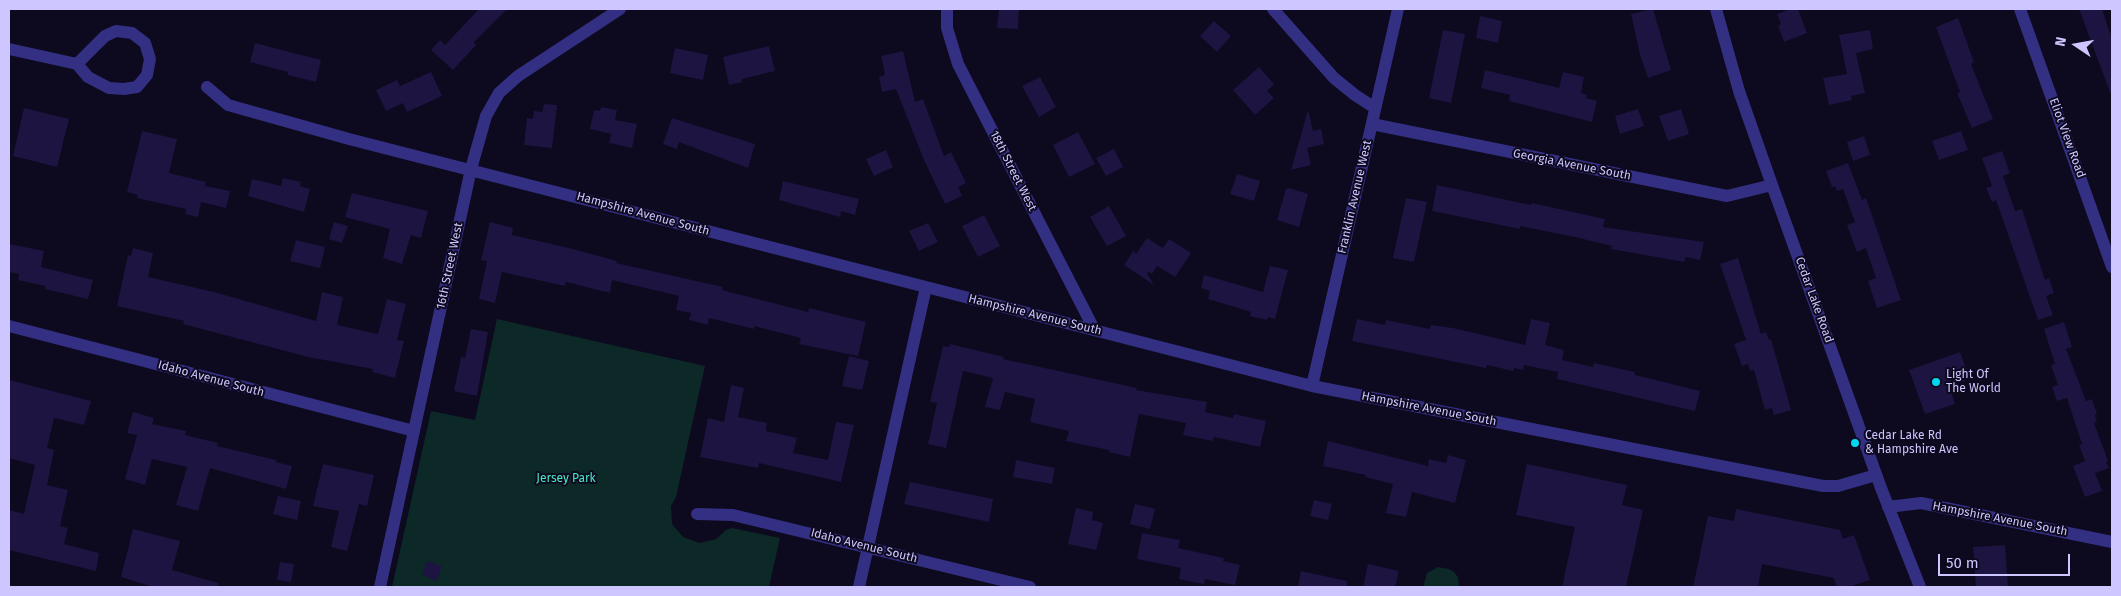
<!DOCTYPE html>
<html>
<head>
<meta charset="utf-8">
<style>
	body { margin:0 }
	#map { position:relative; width:2121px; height:596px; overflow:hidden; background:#0d091e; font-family:"Fira Sans",sans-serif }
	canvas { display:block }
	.frame { position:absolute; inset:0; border:10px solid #cdc6ff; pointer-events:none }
	.north { position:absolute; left:2051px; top:20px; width:50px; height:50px; -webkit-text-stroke:4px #0d091e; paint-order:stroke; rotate:282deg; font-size:14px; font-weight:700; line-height:20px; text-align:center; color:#cdc6ff }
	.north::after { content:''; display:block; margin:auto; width:18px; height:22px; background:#cdc6ff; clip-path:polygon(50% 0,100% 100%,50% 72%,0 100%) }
	.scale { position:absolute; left:1938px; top:554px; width:132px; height:22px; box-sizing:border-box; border:2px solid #cdc6ff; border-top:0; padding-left:6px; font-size:15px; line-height:18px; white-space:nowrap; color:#cdc6ff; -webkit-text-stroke:4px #0d091e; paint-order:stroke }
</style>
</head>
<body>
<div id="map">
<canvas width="2121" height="596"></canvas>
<div class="frame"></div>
<div class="north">N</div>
<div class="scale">50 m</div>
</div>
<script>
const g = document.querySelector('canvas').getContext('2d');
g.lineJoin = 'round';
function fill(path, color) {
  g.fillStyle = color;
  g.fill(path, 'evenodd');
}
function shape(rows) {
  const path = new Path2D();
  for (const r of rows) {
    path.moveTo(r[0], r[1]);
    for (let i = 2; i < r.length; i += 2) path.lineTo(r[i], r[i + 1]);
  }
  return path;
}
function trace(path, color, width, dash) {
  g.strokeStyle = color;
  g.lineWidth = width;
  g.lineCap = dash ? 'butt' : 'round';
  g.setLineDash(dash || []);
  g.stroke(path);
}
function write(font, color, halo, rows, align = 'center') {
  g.font = font + ' "Fira Sans",sans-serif';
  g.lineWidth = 4;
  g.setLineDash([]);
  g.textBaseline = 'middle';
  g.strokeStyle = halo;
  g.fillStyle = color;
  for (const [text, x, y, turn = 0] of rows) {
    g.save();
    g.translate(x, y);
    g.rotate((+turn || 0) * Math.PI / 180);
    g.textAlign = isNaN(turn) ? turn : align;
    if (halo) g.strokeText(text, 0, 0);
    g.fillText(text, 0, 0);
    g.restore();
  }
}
fill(shape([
	[497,319,705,366,676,497,671,506,672,524,683,537,700,543,716,539,726,530,732,528,780,538,769,587,392,587,431,411,475,420],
	[1438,567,1449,569,1454,572,1458,577,1459,587,1423,587,1427,573]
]), '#0c2827');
fill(shape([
	[479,9,507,9,474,42,476,45,453,70,431,50,440,40,445,45],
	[999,9,1019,9,1018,29,997,28],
	[1653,9,1671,70,1648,78,1640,55,1631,14],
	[1791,9,1798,9,1807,33,1784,42,1778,26,1781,24,1777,14],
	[2079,9,2102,9,2112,39,2112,92,2110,92],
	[1480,16,1502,21,1498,43,1476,38],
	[1958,18,1974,62,1971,64,1993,119,1972,128,1957,93,1960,92,1936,27],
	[1214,21,1231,36,1217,52,1200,36],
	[1443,30,1465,34,1451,103,1429,98],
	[1870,30,1873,49,1856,53,1865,93,1851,96,1852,100,1829,105,1823,78,1847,74,1839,35],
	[255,43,321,60,316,82,288,75,288,72,250,62],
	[769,46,775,71,742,79,742,82,729,85,723,57],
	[675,48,708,55,703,80,670,73],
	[903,51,915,102,923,99,944,156,951,152,966,183,958,187,962,196,945,204,924,160,896,89,882,92,879,77,885,75,881,56],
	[1259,67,1274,84,1267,91,1274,98,1255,115,1233,90],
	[1485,70,1559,88,1563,72,1584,77,1581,93,1587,95,1586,98,1597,101,1592,122,1509,101,1510,95,1481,88],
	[431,72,442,96,407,112,403,103,386,111,376,90,397,80,400,86],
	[1040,77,1056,107,1039,117,1022,86],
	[544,104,557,105,552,148,524,145,527,118,533,119,534,111,542,112],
	[601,107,617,110,615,120,637,124,632,148,609,143,611,134,590,129,594,110,600,111],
	[24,108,69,119,57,167,13,156],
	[1638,109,1644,126,1620,134,1615,116],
	[1681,109,1689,134,1668,141,1659,116],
	[1308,110,1313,131,1321,129,1324,144,1307,148,1311,165,1291,170],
	[672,118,755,144,748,168,679,142,677,149,663,144],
	[142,131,177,139,169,173,206,182,205,186,230,191,226,208,201,202,198,217,185,214,186,209,137,198,138,195,127,192],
	[1961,131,1968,150,1939,160,1932,141],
	[1078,132,1095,164,1069,177,1053,145],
	[1864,136,1870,155,1853,161,1847,142],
	[1114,149,1123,167,1106,176,1096,158],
	[886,150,893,167,874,176,866,159],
	[2002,151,2010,173,2003,176,2015,211,2022,209,2045,280,2049,278,2054,293,2046,296,2053,315,2038,320,1996,200,1992,202,1986,188,1992,186,1982,158],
	[1848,163,1862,200,1866,198,1901,300,1877,308,1868,281,1876,278,1866,248,1857,252,1847,225,1855,222,1843,189,1837,191,1835,186,1832,187,1826,171],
	[1237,174,1260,181,1254,201,1230,194],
	[283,178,301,182,300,186,310,189,304,212,248,196,252,179,281,186],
	[783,181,859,199,855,215,841,211,840,217,779,200],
	[1437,185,1531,205,1532,203,1605,219,1603,227,1704,242,1700,260,1686,257,1684,262,1611,249,1612,246,1575,237,1520,226,1520,229,1432,211],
	[1289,188,1308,194,1299,227,1277,220,1286,189],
	[352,193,428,211,421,238,411,235,402,264,383,258,390,229,345,217],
	[1406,198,1427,202,1414,262,1393,258],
	[1109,206,1126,236,1107,246,1090,217],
	[984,215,1000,246,978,257,962,226],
	[334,222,348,226,342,243,329,239],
	[490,222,513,228,512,235,573,249,617,261,616,263,723,287,722,290,808,312,809,308,866,322,858,356,799,344,801,338,754,326,754,329,709,318,708,325,689,320,691,313,676,310,679,296,612,280,610,293,566,282,565,286,502,272,495,303,479,299,487,261,481,260],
	[928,223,938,242,919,251,909,231],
	[1147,238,1163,248,1169,239,1191,253,1175,277,1157,266,1152,274,1149,272,1147,273,1154,285,1124,265,1134,250,1136,254],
	[296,240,325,247,320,268,290,261],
	[9,244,44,251,41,267,93,280,88,299,45,289,45,286,18,280,19,274,9,272],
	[133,248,153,253,148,277,214,292,316,321,322,292,343,297,337,325,378,334,387,299,406,304,397,340,404,341,395,378,372,372,373,369,308,357,183,324,184,321,117,306,128,255,131,256],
	[1738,258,1761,334,1766,332,1769,340,1771,339,1791,410,1774,415,1772,408,1765,410,1754,370,1750,371,1748,364,1742,366,1734,344,1746,340,1720,264],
	[1270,266,1288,270,1275,319,1268,317,1267,320,1250,316,1251,312,1208,299,1210,291,1201,288,1204,275,1263,292],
	[1357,319,1385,325,1386,320,1430,329,1431,325,1453,328,1525,345,1531,319,1550,323,1545,345,1564,350,1562,360,1593,367,1594,363,1635,372,1635,375,1700,391,1695,411,1557,379,1558,372,1524,365,1523,370,1514,368,1513,371,1487,365,1486,368,1352,341],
	[2064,322,2072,347,2066,349,2086,401,2092,399,2097,414,2095,415,2097,422,2094,423,2108,461,2106,462,2109,468,2095,473,2102,491,2085,497,2073,466,2085,461,2079,445,2082,444,2067,398,2057,401,2052,387,2058,385,2051,365,2055,364,2044,329],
	[471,329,488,332,477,396,454,391,461,357,465,358],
	[950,344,1004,357,1003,359,1137,388,1136,390,1207,402,1205,412,1233,418,1234,414,1266,421,1260,447,1214,437,1213,441,1183,435,1186,423,1139,414,1130,457,1109,452,1109,450,1066,441,1069,431,1030,422,1035,399,1005,392,1000,410,985,407,993,378,963,371,946,448,928,444,937,403,930,402,943,346,949,347],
	[1960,352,1970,379,1949,386,1955,404,1925,414,1909,370],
	[849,356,869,361,862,390,842,386],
	[9,380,91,401,84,425,54,418,47,448,54,450,47,485,68,490,60,526,68,528,64,544,99,553,96,571,9,550,9,510,24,514,35,465,9,458],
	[731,385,744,388,738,417,767,423,766,431,797,438,793,453,828,460,836,422,854,425,841,482,759,463,758,468,700,457,708,418,724,422],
	[133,412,154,418,152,424,186,431,185,435,218,443,217,446,276,460,276,462,292,466,286,489,210,468,198,511,176,505,187,467,152,459,145,485,125,479,137,435,127,433],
	[1328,441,1428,466,1429,459,1446,463,1448,455,1466,460,1455,503,1412,492,1406,517,1386,513,1393,484,1365,477,1366,475,1323,466],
	[1016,460,1055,468,1052,484,1013,477],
	[323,464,374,475,367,506,359,504,347,551,331,547,339,511,313,506],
	[1527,464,1627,485,1622,505,1643,510,1626,587,1562,587,1575,527,1516,515],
	[910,482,993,499,989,522,904,504],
	[278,496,301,501,297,520,273,514],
	[1314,500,1332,504,1328,520,1310,516],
	[1135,504,1155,509,1150,529,1130,524],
	[1076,508,1093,512,1092,520,1103,523,1096,550,1068,544],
	[1736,509,1840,530,1843,539,1854,535,1870,580,1849,587,1837,587,1834,578,1762,564,1758,587,1693,587,1708,516,1734,521],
	[133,529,180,541,172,570,218,583,218,587,153,587,121,577],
	[1142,533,1180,540,1178,548,1224,558,1223,561,1240,565,1235,585,1205,579,1204,584,1179,579,1181,568,1137,559],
	[2005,545,2008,587,1976,587,1973,547],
	[427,561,442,566,437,581,422,575],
	[280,562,294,564,291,582,277,580],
	[1368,564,1399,571,1395,587,1363,587],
	[1301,571,1347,581,1347,587,1298,587]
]), '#1d1441');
trace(shape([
	[947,9,947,28,958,64,1094,329],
	[1273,9,1334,78,1355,95,1375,108],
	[1716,9,1739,91,1772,185,1881,488,1920,587],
	[2020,9,2112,267],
	[9,49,77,64,88,77,109,88,124,89,137,87,147,75,150,59,145,43,132,33,116,31,105,36,77,64],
	[207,87,228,105,349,139,1312,386,1823,486,1838,486,1876,475],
	[1372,124,1727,196,1772,185],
	[9,326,414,431],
	[1312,386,1398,9],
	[1888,507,1921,503,2112,542],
	[697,514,733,515,1030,587],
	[380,587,471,169,486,116,499,93,518,76,620,9],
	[859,587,926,287]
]), '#332f82', 12);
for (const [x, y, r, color] of [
	[1936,382,5,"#00d8f1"],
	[1855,443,5,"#00d8f1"]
]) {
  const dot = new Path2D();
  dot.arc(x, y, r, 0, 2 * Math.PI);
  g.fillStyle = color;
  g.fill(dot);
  trace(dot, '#0d091e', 2);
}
write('12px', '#cdc6ff', '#0d091e', [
	["Eliot View Road",2067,138,70],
	["Georgia Avenue South",1572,165,11],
	["18th Street West",1013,171,63],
	["Franklin Avenue West",1355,197,-77],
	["Hampshire Avenue South",643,214,15],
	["16th Street West",450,266,-78],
	["Cedar Lake Road",1814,300,70],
	["Hampshire Avenue South",1035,315,14],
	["Idaho Avenue South",211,379,15],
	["Hampshire Avenue South",1429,409,11],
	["Hampshire Avenue South",2000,519,11],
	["Idaho Avenue South",864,546,14]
]);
write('12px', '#cdc6ff', '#0d091e', [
	["Light Of",1946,375],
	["The World",1946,389],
	["Cedar Lake Rd",1865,436],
	["& Hampshire Ave",1865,450]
], 'left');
write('12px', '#46ebc3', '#0d091e', [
	["Jersey Park",566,479]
]);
</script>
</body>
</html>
